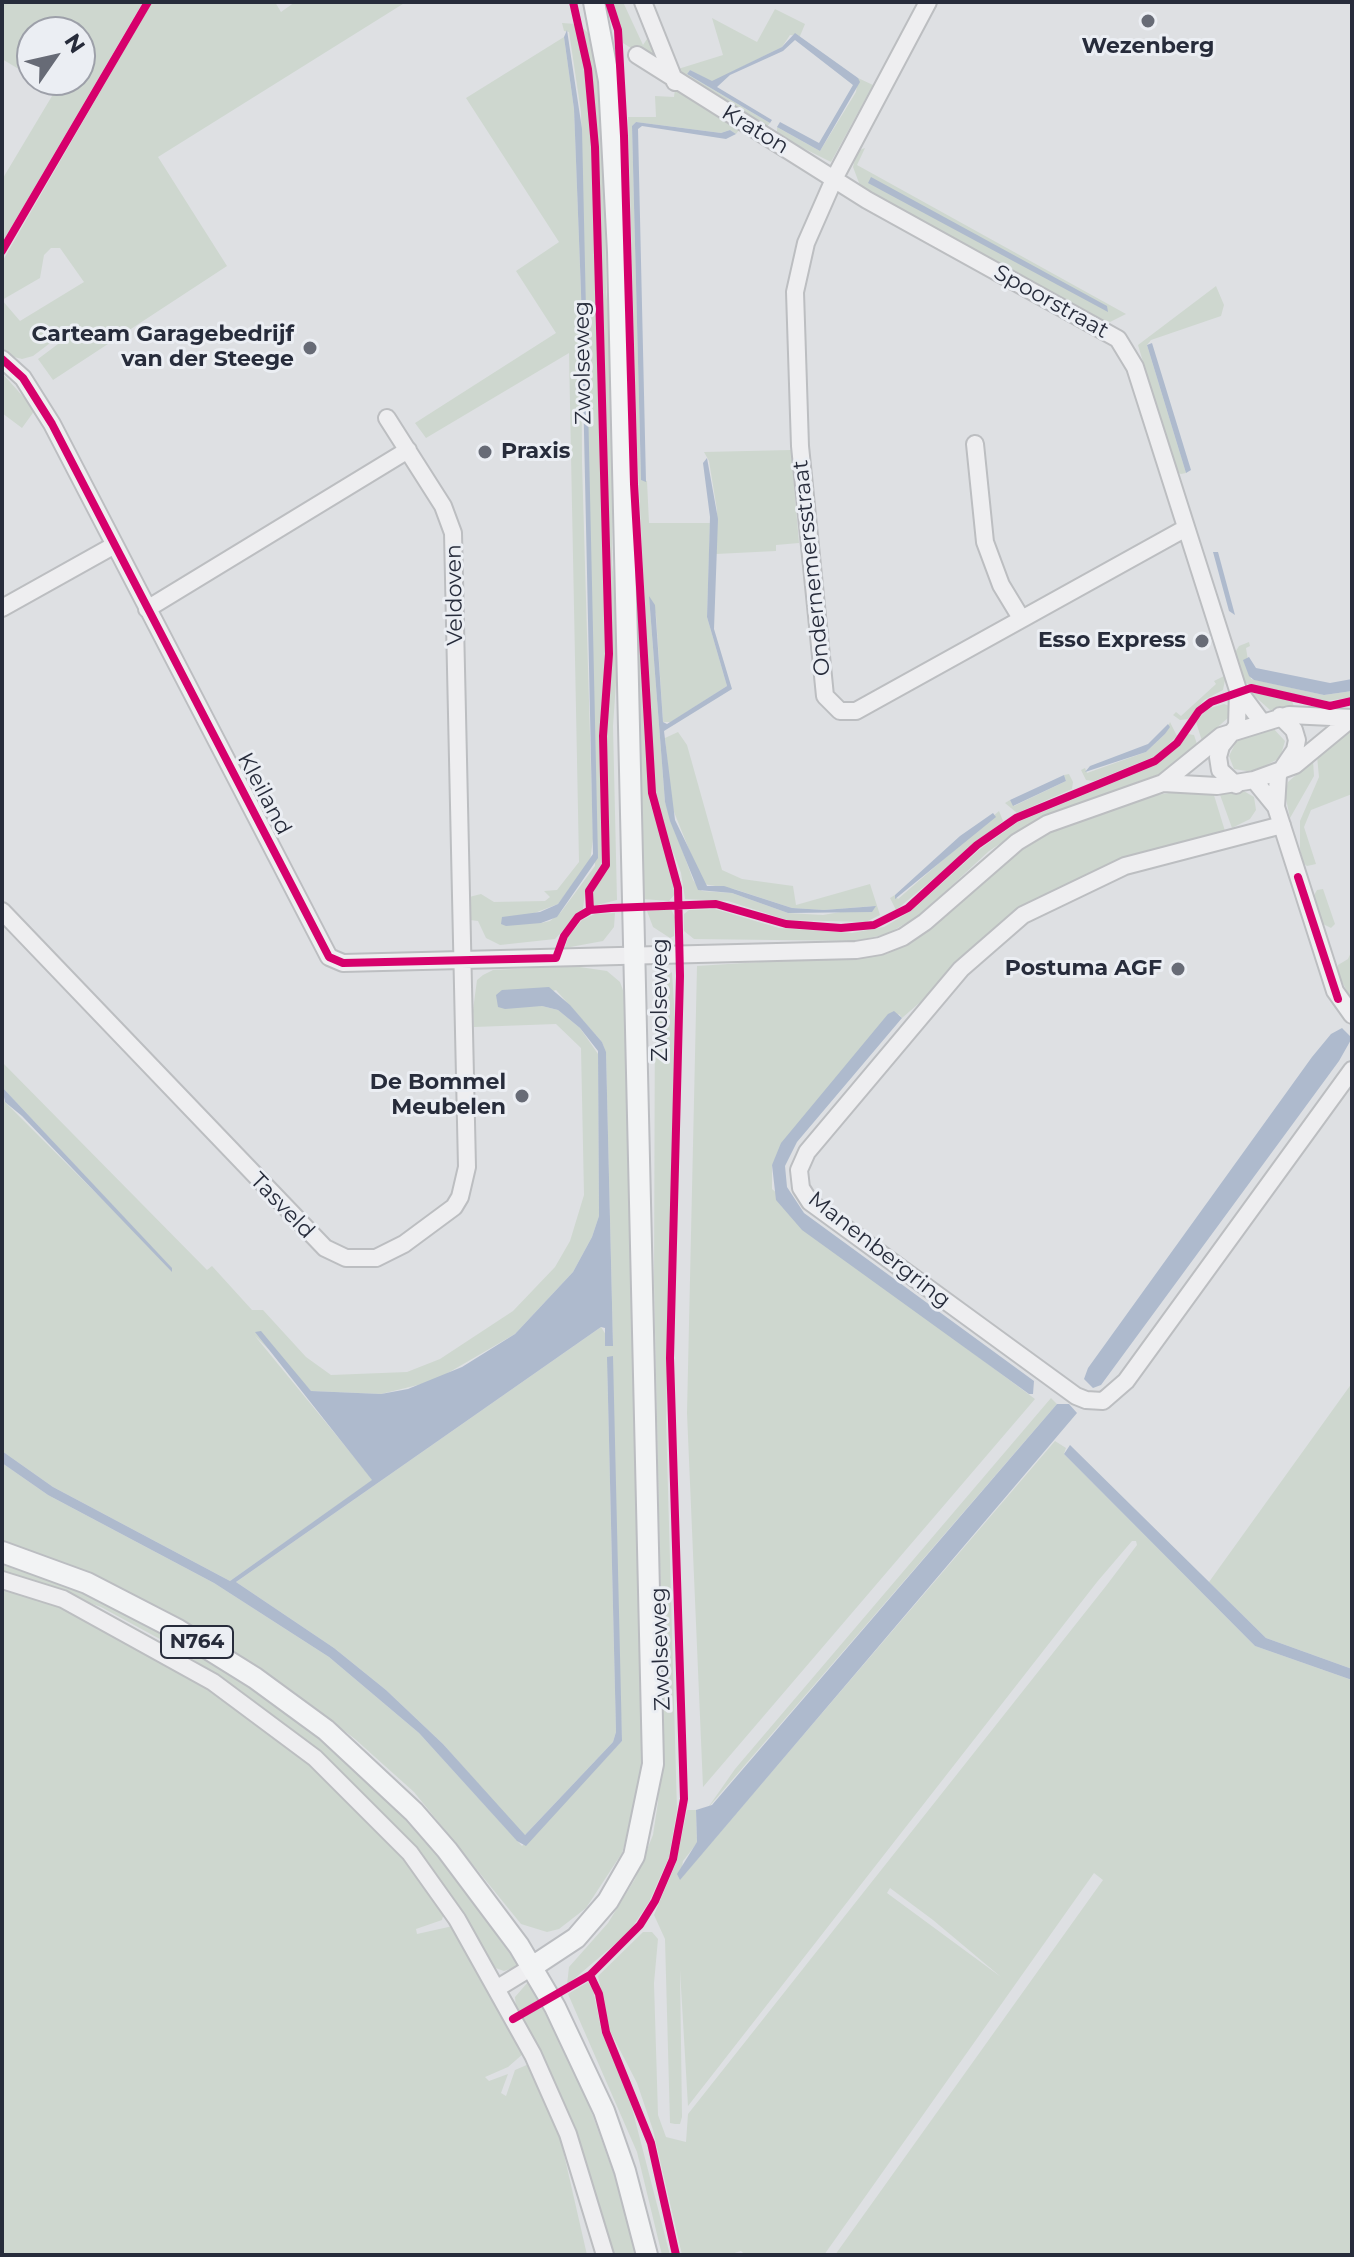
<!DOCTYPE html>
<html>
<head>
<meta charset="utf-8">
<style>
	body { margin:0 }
	#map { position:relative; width:1354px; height:2257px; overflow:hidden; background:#dee0e3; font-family:Montserrat,sans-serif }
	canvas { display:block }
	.frame { position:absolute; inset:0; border:4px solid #272c3b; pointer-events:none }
	.north { position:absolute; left:16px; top:16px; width:80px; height:80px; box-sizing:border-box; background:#ebeef3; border:2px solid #9da0a9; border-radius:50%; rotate:56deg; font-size:22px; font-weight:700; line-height:32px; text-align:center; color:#272c3b }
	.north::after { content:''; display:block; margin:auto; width:28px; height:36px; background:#676b76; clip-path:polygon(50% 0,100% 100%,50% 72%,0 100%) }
</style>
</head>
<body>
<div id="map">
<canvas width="1354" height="2257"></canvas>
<div class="frame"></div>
<div class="north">N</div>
</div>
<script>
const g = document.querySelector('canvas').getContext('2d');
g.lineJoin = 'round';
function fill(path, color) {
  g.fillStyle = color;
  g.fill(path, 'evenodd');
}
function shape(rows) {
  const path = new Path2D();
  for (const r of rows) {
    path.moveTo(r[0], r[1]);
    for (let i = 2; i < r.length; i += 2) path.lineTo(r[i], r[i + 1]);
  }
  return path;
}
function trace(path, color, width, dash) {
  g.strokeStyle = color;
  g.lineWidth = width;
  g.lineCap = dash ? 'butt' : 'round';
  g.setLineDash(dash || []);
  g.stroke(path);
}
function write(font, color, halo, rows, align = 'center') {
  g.font = font + ' Montserrat,sans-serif';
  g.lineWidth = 6;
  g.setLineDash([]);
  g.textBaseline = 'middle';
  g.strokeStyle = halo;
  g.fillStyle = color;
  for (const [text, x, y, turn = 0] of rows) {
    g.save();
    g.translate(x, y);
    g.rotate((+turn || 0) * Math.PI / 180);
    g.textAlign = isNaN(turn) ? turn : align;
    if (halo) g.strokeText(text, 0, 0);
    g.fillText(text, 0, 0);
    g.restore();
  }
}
fill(shape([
	[2,2,143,2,2,243,3,178,55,91,37,80,80,80,80,32,32,32,32,77,2,59],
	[152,2,275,2,281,12,295,2,406,2,158,157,227,266,53,380,38,359,70,335,66,331,33,356,22,359,2,354,2,262],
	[51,248,60,248,84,282,20,321,2,300,40,278,44,255],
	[613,2,623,2,643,45,647,39,654,41,664,69,623,43],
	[775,9,805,24,800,36,790,35,782,47,712,82,690,70,687,74,770,123,766,128,682,77,678,69,723,55,712,18,757,42],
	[562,23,576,24,587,82,593,154,607,671,601,727,604,861,585,893,583,909,555,939,500,945,486,938,478,921,470,920,469,897,481,894,494,902,545,901,550,897,544,891,557,890,579,862,569,353,426,438,415,423,556,333,516,271,559,242,466,98,564,37,574,109,581,292,582,462,593,839,590,861,558,904,532,914,541,923,550,921,561,912,595,866,581,112,569,32,564,31],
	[582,27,592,37,599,68,605,178,606,292,613,350,612,565,620,624,613,726,617,900,593,906,592,892,608,870,605,740,611,656,597,145,591,71],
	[858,78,873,85,831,162,777,135,777,127,820,151,856,92],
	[675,89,740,129,736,134,730,130,721,133,636,122,632,126,641,480,647,481,649,523,710,523,707,617,727,686,671,722,663,722,656,615,649,596,665,802,693,880,702,891,732,893,788,913,823,915,875,906,824,910,792,908,734,889,703,884,672,807,665,738,678,732,687,745,722,870,742,879,793,886,796,905,870,884,880,915,866,922,787,920,728,901,685,899,681,873,660,817,654,793,637,446,628,117,656,117,655,96,674,97],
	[865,148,857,165,1126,314,1110,322,1094,317,861,188,853,167,857,151],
	[1216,286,1224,305,1221,316,1151,340,1147,345,1186,473,1181,474,1176,472,1138,345],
	[2,373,35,410,22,428,2,413],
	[791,450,799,543,776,545,776,551,716,554,717,510,709,461,704,452],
	[632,519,650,803,674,875,675,894,669,901,643,899],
	[1249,642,1250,646,1246,648,1251,679,1324,695,1352,691,1352,697,1327,701,1244,683,1234,654,1239,646],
	[1226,675,1223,690,1204,700,1188,719,1180,720,1173,715,1176,712,1181,716,1216,684,1214,681],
	[1250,692,1292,701,1295,709,1270,710],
	[1224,704,1232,707,1229,717,1202,741,1196,722,1207,709],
	[1170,722,1177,736,1158,755,1094,781,1086,780,1081,770,1085,768,1087,773,1146,752,1165,734],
	[1272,727,1285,741,1280,758,1253,772,1234,769,1229,756,1236,742,1260,728],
	[1352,729,1352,794,1311,810,1304,827,1316,864,1307,866,1303,863,1300,849,1300,821,1319,777,1317,756],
	[1188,734,1194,735,1197,744,1162,773,1030,824,989,851,920,915,887,934,855,941,694,939,684,931,684,914,689,910,715,909,779,928,852,933,884,927,911,911,980,849,1018,822,1156,765],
	[1313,760,1314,776,1290,818,1285,794,1288,782],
	[1069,774,1073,782,1072,789,1017,813,1005,803,1010,800,1014,806,1066,781,1064,775],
	[1186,790,1213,792,1225,831,1099,868,1036,899,996,928,925,998,902,1018,899,1014,772,1165,772,1189,906,1303,1035,1399,703,1787,687,1413,697,966,887,954,923,934,1008,858,1042,835,1140,798],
	[1242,790,1254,797,1256,810,1250,819,1232,828,1219,792],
	[999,811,1003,821,896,910,890,898,895,895,898,899],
	[1323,889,1335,924,1331,928,1321,923,1313,897,1317,890],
	[671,909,675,917,674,936,670,938,653,927,647,911],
	[615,913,614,927,603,941,565,948,568,937,582,920,595,914],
	[1352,950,1352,1001,1337,972,1338,965,1348,959],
	[573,966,607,971,620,982,624,993,642,1543,643,1742,639,1791,622,1853,586,1908,559,1929,547,1932,521,1924,414,1792,355,1739,292,1691,203,1633,104,1579,2,1543,2,1463,48,1495,214,1583,329,1657,419,1733,522,1846,622,1741,607,1357,616,1732,613,1742,524,1836,443,1744,386,1690,334,1648,236,1582,601,1327,613,1346,606,1053,602,1042,556,990,498,1007,542,1006,558,1010,580,1028,598,1054,599,1216,592,1237,573,1272,515,1334,434,1381,381,1394,311,1391,255,1336,373,1480,230,1581,53,1487,2,1451,2,1099,173,1270,2,1087,2,1062,207,1270,212,1266,252,1310,263,1310,306,1357,331,1375,407,1372,440,1359,513,1311,555,1267,570,1241,584,1195,581,1048,556,1024,474,1027,473,1010,477,980,483,975,493,970],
	[672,972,675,1019,666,1418,677,1810,669,1857,649,1902,629,1932,567,1985,569,1967,608,1923,635,1879,653,1835,658,1802,663,1701,654,1281,655,998,657,984],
	[1352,1383,1352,1669,1266,1638,1209,1582],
	[1051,1398,1057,1404,707,1809,735,1769],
	[1055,1441,1066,1448,1064,1454,1255,1646,1352,1680,1352,2255,835,2255,1103,1880,1094,1873,824,2255,745,2255,741,2251,728,2255,682,2255,653,2130,637,2083,610,2031,598,1976,643,1932,652,1932,658,1939,654,1983,658,2115,666,2137,686,2142,688,2114,1106,1586,1137,1545,1136,1541,1132,1541,1097,1582,688,2106,680,1970,682,2117,680,2124,675,2124,670,2123,665,1939,654,1915,676,1863,687,1810,696,1810,697,1843,683,1861,680,1879],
	[890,1888,933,1920,1001,1977,887,1893],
	[2,1563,54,1577,160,1625,303,1723,364,1776,436,1852,519,1966,504,1971,490,1966,448,1895,268,1715,182,1651,101,1607,2,1573],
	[2,1586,71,1608,187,1671,313,1765,406,1858,445,1909,442,1920,416,1929,417,1934,453,1926,524,2053,508,2067,485,2077,489,2081,508,2074,501,2093,506,2096,515,2070,529,2064,558,2128,587,2255,2,2255],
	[528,1982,539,2001,520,2012,516,2009,515,1997],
	[588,1982,593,1990,602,2033,625,2081,670,2255,662,2255,637,2152,568,1994],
	[542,2007,585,2094,623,2200,639,2255,613,2255,571,2127,522,2023,524,2016]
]), '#ced7cf');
fill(shape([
	[567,30,582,129,598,858,557,917,541,923,506,926,501,924,502,917,540,912,558,904,593,854,581,292,574,109,564,37],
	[795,33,858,78,860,82,820,151,777,127,780,122,819,143,853,85,795,40,783,51,730,75,717,87,772,120,770,123,687,74,690,70,712,81,782,47],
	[636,122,721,133,730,130,736,134,726,139,642,126,638,129,646,482,641,480,632,126],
	[871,177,1107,306,1108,312,868,183],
	[1152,343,1191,470,1186,473,1147,345],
	[707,458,718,519,714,629,732,689,664,731,675,820,707,886,724,886,792,908,824,910,876,906,872,912,788,913,732,893,698,890,670,821,665,802,649,596,655,605,663,722,667,724,727,686,707,617,710,517,703,463],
	[1213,552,1218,552,1235,615,1229,611],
	[1249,657,1256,668,1330,683,1352,679,1352,691,1324,695,1254,680,1249,676,1243,660],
	[1168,724,1170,727,1165,734,1146,752,1085,772,1090,766,1148,744],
	[1064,775,1066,781,1013,806,1010,800],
	[993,813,996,817,895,899,895,895,960,836],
	[549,987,570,1005,602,1042,606,1052,613,1346,605,1346,605,1328,601,1327,236,1582,334,1648,386,1690,443,1744,525,1835,613,1742,616,1732,607,1357,613,1356,622,1741,526,1846,517,1841,419,1733,329,1657,214,1583,48,1495,2,1463,2,1451,53,1487,230,1581,372,1480,255,1332,261,1331,311,1391,381,1394,408,1389,462,1367,515,1334,573,1272,592,1237,599,1216,598,1051,580,1028,558,1010,542,1006,505,1009,498,1007,496,995,502,990],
	[894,1011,902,1018,797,1142,785,1166,787,1187,804,1213,1034,1381,1033,1394,1029,1394,802,1230,776,1200,772,1165,781,1143,888,1014],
	[1342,1028,1352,1038,1339,1061,1101,1385,1093,1388,1084,1379,1088,1368,1312,1057,1331,1034],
	[2,1087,172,1268,172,1272,22,1116,5,1102],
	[1057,1404,1069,1404,1077,1413,680,1880,677,1874,697,1842,696,1810,712,1805],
	[1070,1445,1266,1638,1352,1669,1352,1680,1255,1646,1064,1454]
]), '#aebacd');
const minor = shape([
	[643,2,675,82],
	[928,2,835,177,806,243,795,292,800,446,825,696,840,711,856,711,1186,528],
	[637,55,867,200,1118,339,1135,367,1238,690,1261,721],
	[2,359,23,378,52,424,329,957,343,963,856,950,880,946,903,937,925,922,1017,842,1047,824,1163,783,1221,736,1289,715,1352,718],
	[975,444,985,542,1001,585,1021,618],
	[2,608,113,546],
	[147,609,408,450],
	[1254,780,1276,807,1335,991,1352,1015],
	[1163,783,1217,786,1254,780,1295,765,1352,718],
	[1236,785,1220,770,1218,757,1221,746,1237,726,1238,690],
	[1276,807,1278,775,1295,750,1297,740,1294,730,1280,716],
	[1282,825,1125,866,1023,915,961,969,807,1152,799,1170,801,1188,810,1202,1076,1396,1086,1400,1103,1401,1126,1381,1352,1070],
	[2,911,325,1248,346,1258,376,1258,404,1244,454,1207,460,1197,467,1167,453,533,443,506,387,418],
	[2,1580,63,1599,213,1682,315,1758,410,1853,457,1919,533,2055,568,2134,605,2255],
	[496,1989,532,1967]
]);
const major = shape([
	[2,1552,87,1583,178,1630,255,1678,326,1730,414,1812,447,1850,519,1946,555,2007,604,2111,625,2171,647,2255],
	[532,1967,576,1938,608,1901,634,1856,653,1764,618,252,609,81,594,2]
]);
trace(minor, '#bcbec1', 20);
trace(major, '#bbbdc1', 24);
trace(minor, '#eeeef0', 16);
trace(major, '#f2f3f4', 20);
trace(shape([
	[573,2,588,69,595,147,609,654,603,736,606,865,589,891,590,910],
	[2,251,148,2],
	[2,359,23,378,52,424,329,957,343,963,556,958,564,936,578,917,590,910,611,908,716,904,786,924,841,928,874,925,908,908,977,845,1016,818,1155,761,1177,743,1199,711,1211,702,1251,688,1330,706,1352,701],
	[1298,877,1338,999],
	[590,1975,599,1994,606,2032,651,2143,676,2255],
	[513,2019,590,1975,640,1925,655,1901,673,1859,684,1799,670,1358,680,976,678,888,652,793,634,484,624,136,618,30,609,2]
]), '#d6006c', 8);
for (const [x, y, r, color] of [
	[1148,21,8,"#676b76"],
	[310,348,8,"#676b76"],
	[485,452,8,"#676b76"],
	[1202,641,8,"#676b76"],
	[1178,969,8,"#676b76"],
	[522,1096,8,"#676b76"]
]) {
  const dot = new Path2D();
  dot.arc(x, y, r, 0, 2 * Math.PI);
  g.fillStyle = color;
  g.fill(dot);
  trace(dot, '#ebeef3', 3);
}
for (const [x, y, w] of [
	[197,1642,72]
]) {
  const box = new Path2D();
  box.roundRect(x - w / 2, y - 16, w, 32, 6);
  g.fillStyle = '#ebeef3';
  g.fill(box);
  trace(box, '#272c3b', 2);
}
write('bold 20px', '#272c3b', null, [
	["N764",197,1642]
]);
write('bold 22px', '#272c3b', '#ebeef3', [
	["Wezenberg",1148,47,"center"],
	["Carteam Garagebedrijf",294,335],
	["van der Steege",294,360],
	["Praxis",501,452,"left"],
	["Esso Express",1186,641],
	["Postuma AGF",1162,969],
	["De Bommel",506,1083],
	["Meubelen",506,1108]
], 'right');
write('22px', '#272c3b', '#ebeef3', [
	["Kraton",755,130,31],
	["Spoorstraat",1051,302,29],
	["Zwolseweg",583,363,-91],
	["Ondernemersstraat",812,568,-96],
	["Veldoven",455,595,-91],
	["Kleiland",264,794,62],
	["Zwolseweg",661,1000,-90],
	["Tasveld",282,1206,46],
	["Manenbergring",879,1250,38],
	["Zwolseweg",661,1649,-92]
]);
</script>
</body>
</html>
